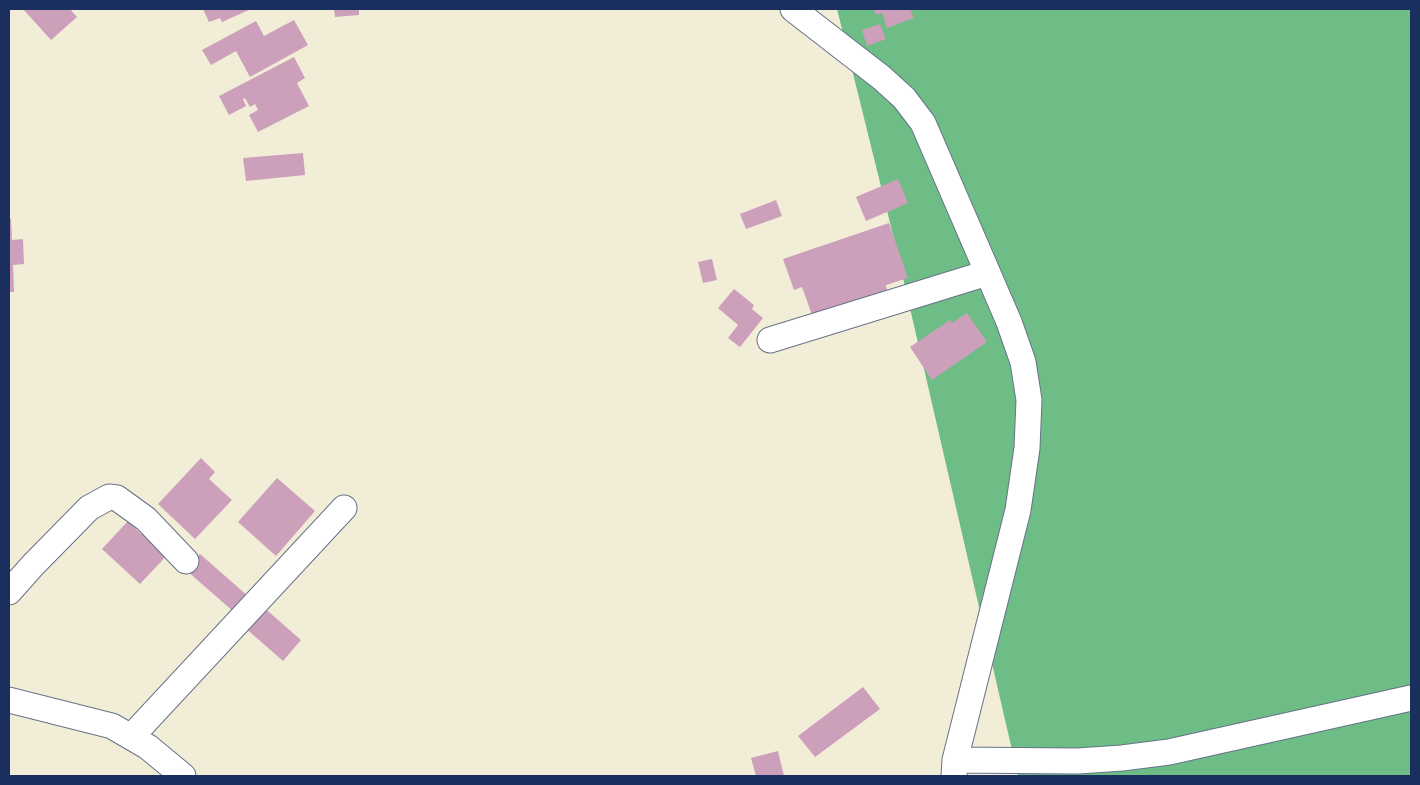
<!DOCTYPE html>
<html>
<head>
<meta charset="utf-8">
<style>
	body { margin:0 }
	#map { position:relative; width:1420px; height:785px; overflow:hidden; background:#f2edd6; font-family:"IM FELL Double Pica",serif }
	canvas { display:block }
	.frame { position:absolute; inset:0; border:10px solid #1b2f5e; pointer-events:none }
</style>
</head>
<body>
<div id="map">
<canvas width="1420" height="785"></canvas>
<div class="frame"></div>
</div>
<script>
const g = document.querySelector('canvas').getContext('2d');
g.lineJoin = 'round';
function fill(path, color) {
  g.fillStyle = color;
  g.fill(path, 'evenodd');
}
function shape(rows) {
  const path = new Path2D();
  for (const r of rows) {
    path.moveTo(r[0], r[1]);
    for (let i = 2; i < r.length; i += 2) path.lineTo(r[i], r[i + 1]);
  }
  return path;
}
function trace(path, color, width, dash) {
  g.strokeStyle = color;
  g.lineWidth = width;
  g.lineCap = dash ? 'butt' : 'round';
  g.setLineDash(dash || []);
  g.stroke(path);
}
fill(shape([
	[837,9,1411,9,1411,776,1018,776,894,239]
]), '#6ebd86');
fill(shape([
	[23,9,70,9,77,17,51,40],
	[203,9,251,9,222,22,220,18,209,22],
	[334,9,359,9,359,15,335,17],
	[874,9,910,9,914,18,887,28,882,13,876,15],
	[294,20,308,45,250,77,236,51,211,65,202,50,256,21,264,36],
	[880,24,886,39,867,46,862,30],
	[294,57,305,78,297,83,309,106,258,132,249,115,258,110,255,104,250,107,245,98,243,99,246,106,229,115,219,96],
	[303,153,305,175,246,181,243,158],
	[898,179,908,203,866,221,856,197],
	[776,200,782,216,746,229,740,214],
	[9,219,11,219,12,240,23,239,24,264,13,265,14,292,9,292],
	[889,223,908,278,886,285,887,290,812,315,802,287,794,290,783,259],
	[712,259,717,280,703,283,698,262],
	[734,289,754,305,752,309,763,318,740,347,728,338,738,325,718,308],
	[967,313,987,342,932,380,910,347,950,320,952,323],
	[201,458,215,472,209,479,232,500,195,539,158,504],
	[277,478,315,511,276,556,238,522],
	[128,521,141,534,146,528,171,551,140,584,102,549],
	[200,554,249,597,235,613,186,570],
	[261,605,301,640,283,661,243,626],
	[863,687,880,709,815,757,798,736],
	[778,751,784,776,756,776,751,758]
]), '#cc9fba');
const minor = shape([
	[793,9,882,78,904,98,923,123,1009,322,1023,362,1029,400,1027,448,1018,510,955,760,954,776],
	[770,340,987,273],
	[9,592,33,565,89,508,109,497,117,498,146,519,186,561],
	[9,700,112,726,148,747,183,776],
	[131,737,344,508],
	[955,760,1078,761,1122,758,1169,752,1411,698]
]);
trace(minor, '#667288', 27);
trace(minor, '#fff', 25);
</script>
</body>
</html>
